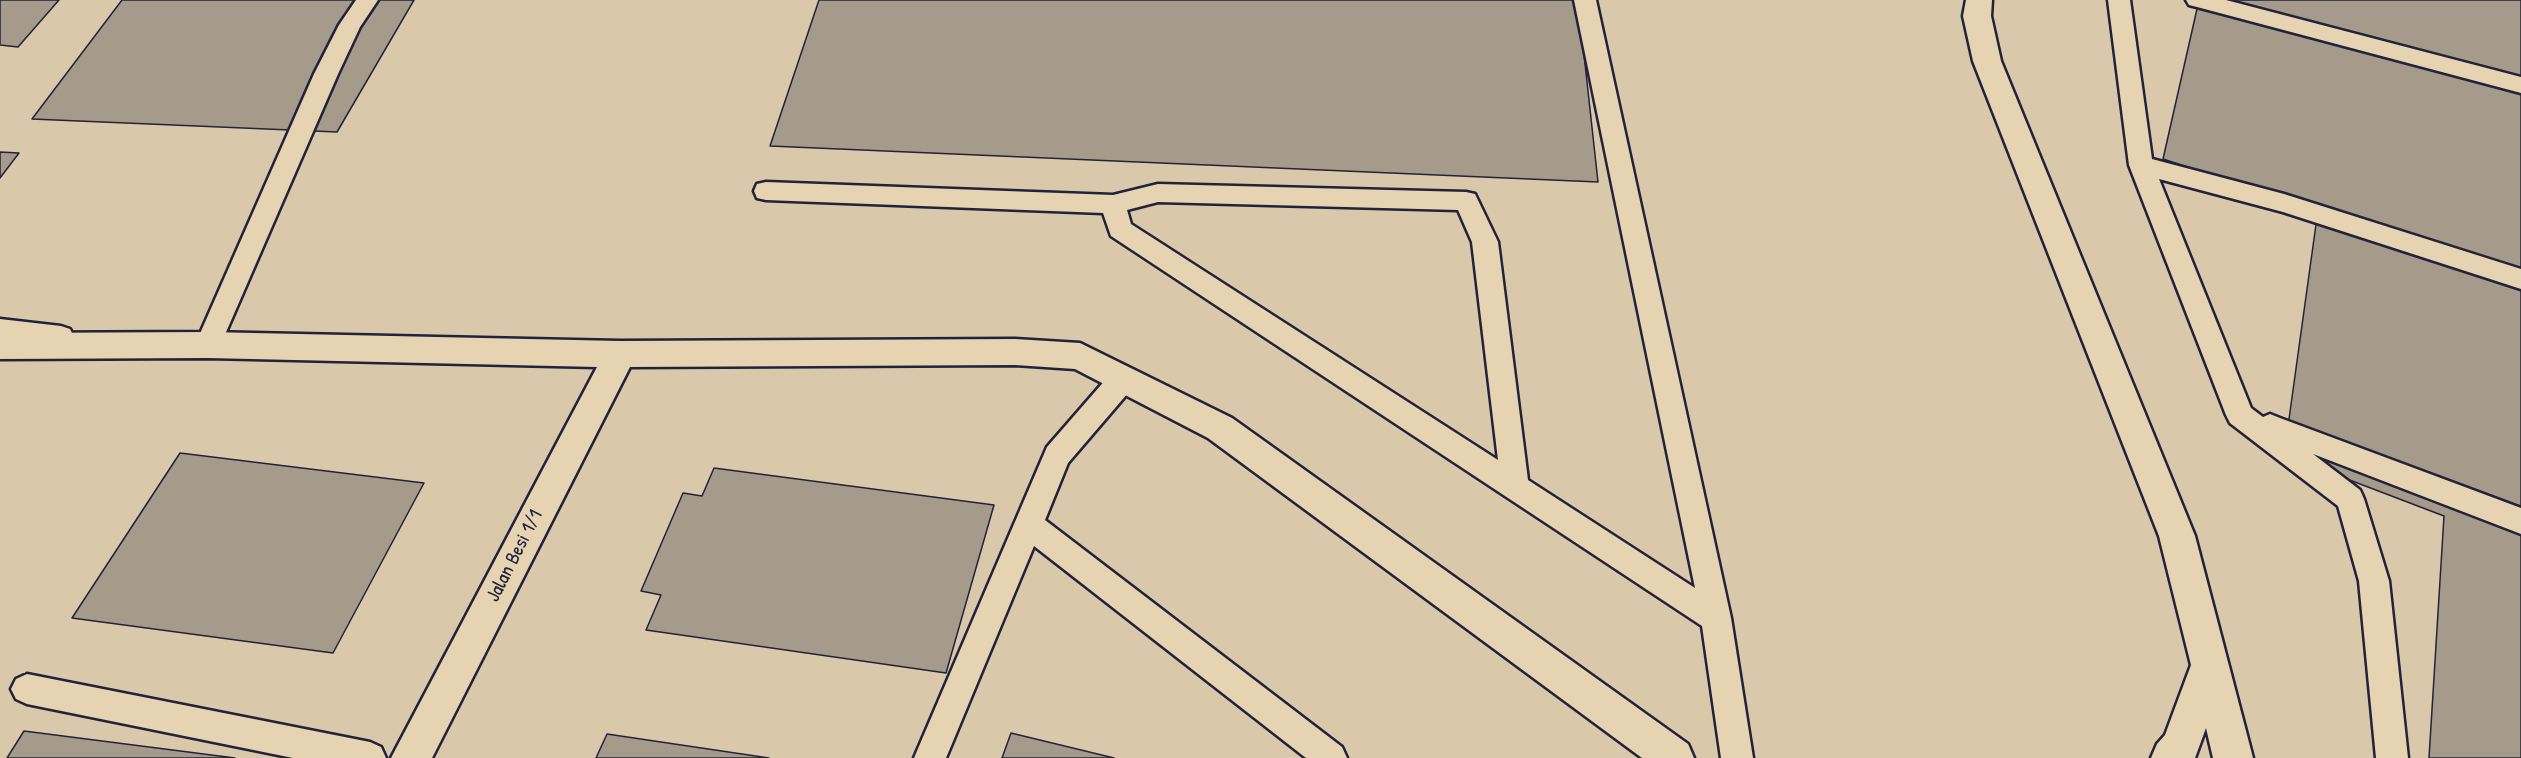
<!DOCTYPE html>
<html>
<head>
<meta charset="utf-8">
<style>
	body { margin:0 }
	canvas { display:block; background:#d9c8aa }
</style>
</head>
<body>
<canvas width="2521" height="758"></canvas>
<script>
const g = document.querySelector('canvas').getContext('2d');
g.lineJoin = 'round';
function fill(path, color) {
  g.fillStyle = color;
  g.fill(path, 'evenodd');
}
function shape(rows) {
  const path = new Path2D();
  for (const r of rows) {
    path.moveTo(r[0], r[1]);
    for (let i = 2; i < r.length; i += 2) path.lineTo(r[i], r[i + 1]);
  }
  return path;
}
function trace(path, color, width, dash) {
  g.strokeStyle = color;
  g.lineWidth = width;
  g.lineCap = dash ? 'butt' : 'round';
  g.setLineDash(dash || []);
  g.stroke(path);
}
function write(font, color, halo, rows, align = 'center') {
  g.font = font + ' "Patrick Hand",sans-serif';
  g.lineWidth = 6;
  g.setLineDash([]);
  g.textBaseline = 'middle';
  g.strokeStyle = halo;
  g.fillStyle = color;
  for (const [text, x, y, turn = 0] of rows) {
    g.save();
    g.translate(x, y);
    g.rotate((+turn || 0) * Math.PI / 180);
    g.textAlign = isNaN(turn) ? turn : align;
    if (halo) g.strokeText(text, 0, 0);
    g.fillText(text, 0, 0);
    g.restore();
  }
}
const building = shape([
	[0,0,59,0,18,47,0,45,0,0],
	[122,0,414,0,337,132,32,119,122,0],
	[819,0,1578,0,1598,182,770,146,819,0],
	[2199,0,2521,0,2521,758,2429,758,2444,516,2284,455,2318,210,2163,159,2199,0],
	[0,152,19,153,0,178,0,152],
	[180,453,424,483,333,653,72,618,180,453],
	[714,468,994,505,946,673,646,630,661,595,641,591,683,493,702,496,714,468],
	[24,731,235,758,7,758,24,731],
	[1011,733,1114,758,1002,758,1011,733],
	[607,734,769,758,596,758,607,734]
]);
fill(building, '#a69a8b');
trace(building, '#22223b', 1.5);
const service = shape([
	[356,0,378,0,360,27,338,74,217,353,208,356,199,353,195,345,314,74,339,25,356,0],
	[1574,0,1596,0,1731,618,1753,758,1721,758,1702,626,1111,236,1103,213,766,200,757,198,754,191,757,184,766,182,1113,195,1158,184,1466,192,1475,194,1498,242,1528,480,1695,588,1574,0],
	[1158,202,1458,210,1472,242,1498,460,1131,224,1127,210,1158,202],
	[2108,0,2130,0,2152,159,2284,194,2521,269,2521,289,2283,212,2159,179,2251,408,2263,417,2270,414,2280,418,2521,508,2521,534,2313,454,2360,490,2364,499,2389,581,2408,758,2376,758,2359,581,2338,506,2230,423,2226,415,2129,165,2108,0],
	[2186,0,2226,0,2521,77,2521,93,2197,7,2189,5,2186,0],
	[0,319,61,326,70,329,74,337,70,345,61,348,0,341,0,319],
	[1124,367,1134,370,1137,378,1134,386,1068,463,1045,520,1342,747,1347,758,1306,758,1034,546,946,758,914,758,1047,447,1114,370,1124,367],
	[27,674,370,742,381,747,386,758,293,758,27,704,16,699,11,689,16,679,27,674]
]);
const minor = shape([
	[1966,0,1992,0,1991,16,2001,61,2195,536,2253,758,2213,758,2206,728,2195,758,2151,758,2157,744,2165,735,2191,665,2159,536,1973,61,1963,16,1966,0],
	[208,332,620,341,1015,339,1080,343,1232,418,1688,744,1694,758,1642,758,1208,438,1075,369,1015,365,630,367,432,758,391,758,597,367,208,358,0,359,0,333,208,332]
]);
trace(service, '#22223b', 5);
trace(minor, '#22223b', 5);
fill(service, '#e5d3b1');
fill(minor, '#e5d3b1');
write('20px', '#22223b', '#e5d3b1', [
	["Jalan Besi 1/1",515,556,-63]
]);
</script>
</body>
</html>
